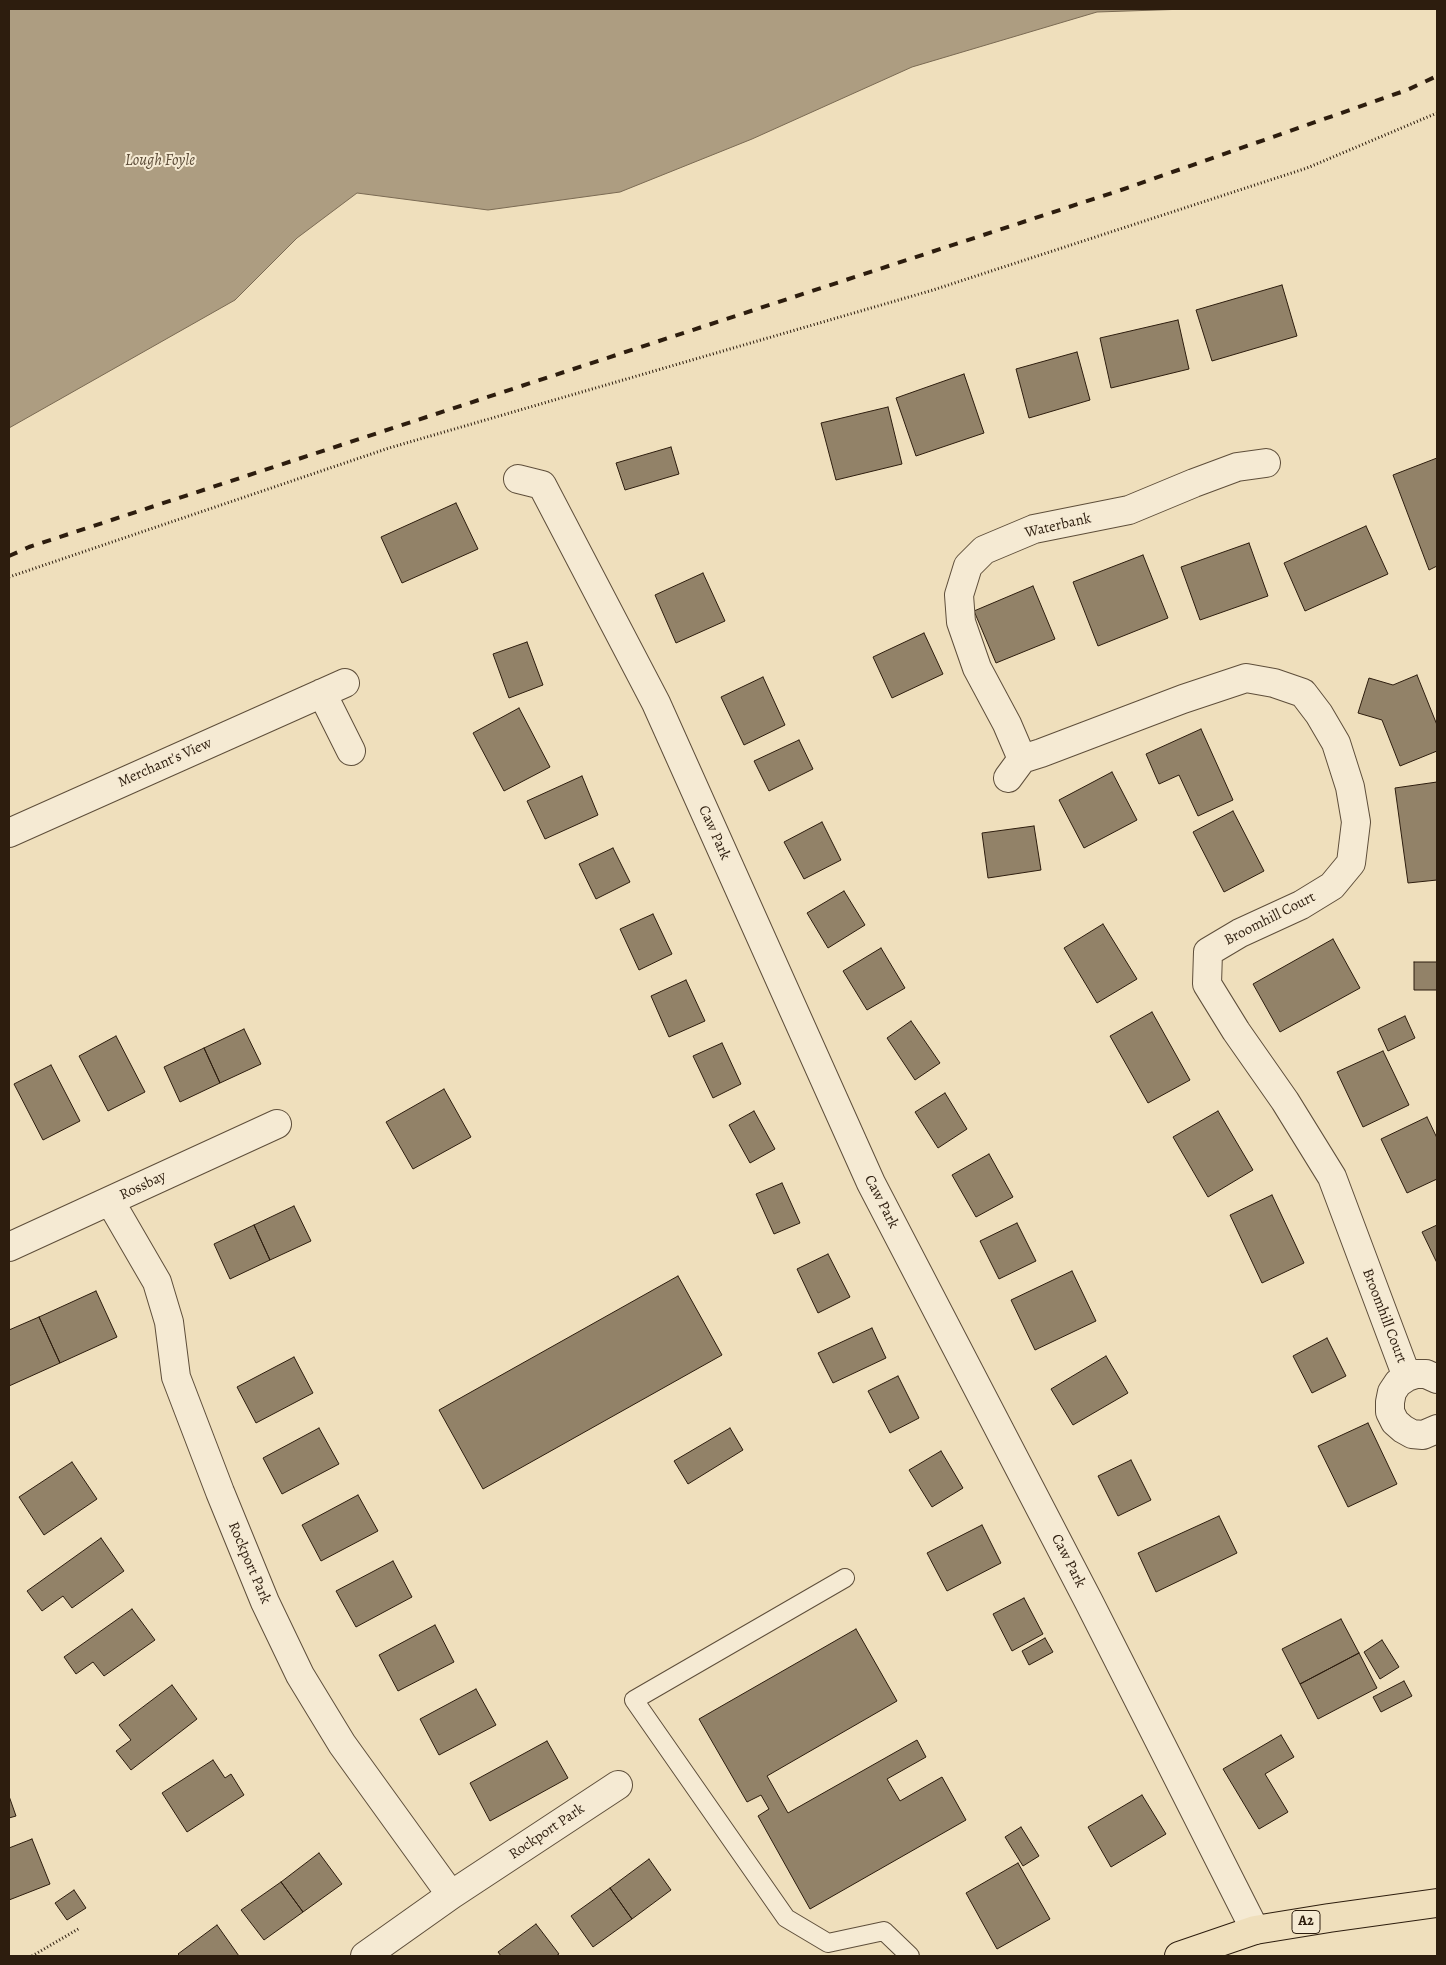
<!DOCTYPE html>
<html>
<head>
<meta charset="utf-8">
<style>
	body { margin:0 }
	#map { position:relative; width:1446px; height:1965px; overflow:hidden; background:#efdfbc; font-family:Alegreya,serif }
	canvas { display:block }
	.frame { position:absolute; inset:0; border:10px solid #2d1d0e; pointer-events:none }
</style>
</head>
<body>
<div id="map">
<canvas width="1446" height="1965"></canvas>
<div class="frame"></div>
</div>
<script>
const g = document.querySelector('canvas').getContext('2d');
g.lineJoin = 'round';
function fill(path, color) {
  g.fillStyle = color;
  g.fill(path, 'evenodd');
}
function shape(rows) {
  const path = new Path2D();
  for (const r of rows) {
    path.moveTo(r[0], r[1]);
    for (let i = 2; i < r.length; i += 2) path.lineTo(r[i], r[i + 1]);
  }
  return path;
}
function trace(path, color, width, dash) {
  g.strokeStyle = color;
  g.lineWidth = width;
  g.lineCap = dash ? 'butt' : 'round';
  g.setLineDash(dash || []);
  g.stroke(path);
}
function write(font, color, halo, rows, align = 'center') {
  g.font = font + ' Alegreya,serif';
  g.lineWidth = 4;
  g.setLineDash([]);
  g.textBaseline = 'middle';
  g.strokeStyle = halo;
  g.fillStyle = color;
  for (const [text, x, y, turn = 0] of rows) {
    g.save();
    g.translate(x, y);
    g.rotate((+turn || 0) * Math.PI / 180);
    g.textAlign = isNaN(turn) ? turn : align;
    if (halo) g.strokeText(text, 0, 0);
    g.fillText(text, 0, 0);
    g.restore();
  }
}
const water = shape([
	[9,9,1187,9,1097,12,912,67,752,139,620,192,488,210,357,193,297,238,235,300,9,428,9,9]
]);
fill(water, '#ad9d81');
trace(water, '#7a6a53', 1);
const building = shape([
	[1282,285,1297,336,1212,361,1196,310,1282,285],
	[1178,320,1189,369,1111,388,1100,338,1178,320],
	[1077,352,1090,400,1029,418,1016,369,1077,352],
	[964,374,984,433,916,456,896,398,964,374],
	[888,407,902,464,836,480,821,423,888,407],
	[671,447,679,474,625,490,616,463,671,447],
	[1437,458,1437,566,1429,570,1393,475,1437,458],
	[456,503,478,549,402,583,381,537,456,503],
	[1366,526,1388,574,1305,611,1284,563,1366,526],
	[1249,543,1268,596,1200,620,1181,567,1249,543],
	[1143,555,1168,618,1098,646,1073,582,1143,555],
	[703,573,725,621,676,643,655,595,703,573],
	[1033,586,1055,639,996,663,974,611,1033,586],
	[924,633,943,674,892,698,873,657,924,633],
	[527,642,543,685,509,698,493,654,527,642],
	[1417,675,1437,725,1437,751,1400,766,1382,720,1358,713,1369,678,1393,685,1417,675],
	[763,677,785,725,744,745,721,697,763,677],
	[519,708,550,767,504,791,473,733,519,708],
	[1201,729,1233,800,1198,816,1179,775,1159,784,1146,754,1201,729],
	[799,740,813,769,769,791,754,761,799,740],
	[1112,772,1137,820,1084,848,1059,800,1112,772],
	[582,776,598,815,545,839,527,801,582,776],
	[1437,782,1437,880,1408,883,1395,788,1437,782],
	[1233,811,1264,871,1224,892,1193,832,1233,811],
	[822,822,841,860,804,879,784,842,822,822],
	[1034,826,1041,870,988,878,982,833,1034,826],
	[613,848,630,882,596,899,579,864,613,848],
	[844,891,865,925,828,948,807,913,844,891],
	[653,914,672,954,639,970,620,929,653,914],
	[1103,924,1137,979,1097,1003,1064,948,1103,924],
	[1333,939,1360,988,1280,1032,1253,984,1333,939],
	[881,948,905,988,867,1010,843,971,881,948],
	[1414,962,1437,962,1437,990,1414,990,1414,962],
	[686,980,705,1021,669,1037,651,996,686,980],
	[1152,1012,1190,1080,1148,1103,1110,1036,1152,1012],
	[1405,1016,1415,1038,1388,1051,1378,1029,1405,1016],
	[911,1021,940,1063,915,1080,887,1038,911,1021],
	[244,1029,261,1064,220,1083,204,1048,244,1029],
	[116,1036,145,1092,108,1111,79,1056,116,1036],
	[722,1043,741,1084,713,1098,693,1056,722,1043],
	[204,1048,220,1083,180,1102,164,1067,204,1048],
	[1383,1051,1409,1105,1363,1127,1337,1072,1383,1051],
	[51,1065,80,1121,43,1140,14,1084,51,1065],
	[444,1089,471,1137,413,1169,386,1122,444,1089],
	[945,1093,967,1129,938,1148,915,1112,945,1093],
	[754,1111,775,1149,750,1163,729,1125,754,1111],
	[1218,1111,1253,1170,1208,1197,1173,1137,1218,1111],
	[1427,1117,1437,1138,1437,1179,1407,1193,1381,1139,1427,1117],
	[989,1154,1013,1197,976,1217,952,1175,989,1154],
	[782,1183,800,1223,774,1234,756,1194,782,1183],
	[1272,1195,1304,1263,1262,1283,1230,1215,1272,1195],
	[294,1206,311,1241,270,1260,254,1225,294,1206],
	[1017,1223,1036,1261,999,1279,980,1241,1017,1223],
	[254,1225,270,1260,230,1279,214,1244,254,1225],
	[1437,1225,1437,1263,1422,1232,1437,1225],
	[828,1254,850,1297,818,1313,797,1269,828,1254],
	[1072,1271,1096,1321,1035,1350,1011,1300,1072,1271],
	[678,1276,722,1355,483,1489,439,1410,678,1276],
	[96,1291,117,1337,60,1363,39,1317,96,1291],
	[39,1317,60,1363,9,1386,9,1330,39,1317],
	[872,1328,886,1358,833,1383,818,1353,872,1328],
	[1327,1338,1346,1376,1312,1393,1293,1356,1327,1338],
	[1106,1356,1128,1393,1073,1425,1051,1389,1106,1356],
	[294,1357,313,1393,256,1423,237,1387,294,1357],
	[898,1376,919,1418,890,1433,868,1391,898,1376],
	[1368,1423,1397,1484,1348,1507,1318,1446,1368,1423],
	[319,1428,339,1464,282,1494,263,1458,319,1428],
	[730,1428,743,1450,688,1484,674,1461,730,1428],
	[941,1451,963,1488,932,1507,909,1470,941,1451],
	[1131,1460,1151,1500,1118,1516,1098,1476,1131,1460],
	[72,1462,97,1499,44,1535,19,1497,72,1462],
	[358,1495,378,1531,321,1561,302,1525,358,1495],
	[1219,1516,1237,1553,1156,1592,1138,1553,1219,1516],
	[982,1525,1001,1563,947,1591,927,1553,982,1525],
	[101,1538,124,1571,72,1608,63,1596,42,1611,27,1591,101,1538],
	[393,1561,412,1597,356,1627,336,1591,393,1561],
	[1024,1598,1043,1634,1012,1651,993,1614,1024,1598],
	[132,1609,155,1640,104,1676,93,1662,76,1674,64,1657,132,1609],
	[1341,1619,1359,1653,1300,1684,1282,1649,1341,1619],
	[435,1625,454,1662,398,1691,379,1655,435,1625],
	[856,1629,897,1701,767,1776,788,1813,917,1740,926,1757,887,1779,900,1801,942,1777,966,1820,810,1909,758,1816,769,1809,761,1795,747,1802,699,1719,856,1629],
	[1045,1638,1053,1652,1029,1665,1022,1651,1045,1638],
	[1382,1640,1399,1667,1380,1679,1364,1652,1382,1640],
	[1359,1653,1377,1688,1318,1719,1300,1684,1359,1653],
	[1404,1681,1412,1696,1381,1712,1373,1697,1404,1681],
	[172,1685,197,1719,131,1770,116,1751,131,1740,119,1725,172,1685],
	[476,1689,496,1725,439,1755,420,1719,476,1689],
	[1281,1735,1294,1757,1265,1774,1288,1812,1259,1829,1223,1769,1281,1735],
	[547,1741,568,1778,490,1821,470,1783,547,1741],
	[213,1760,225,1778,231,1774,244,1795,187,1832,162,1793,213,1760],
	[1142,1795,1166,1834,1111,1867,1088,1827,1142,1795],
	[9,1796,16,1816,9,1818,9,1796],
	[1021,1827,1039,1856,1023,1866,1005,1837,1021,1827],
	[32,1839,50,1884,9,1900,9,1848,32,1839],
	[319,1853,342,1884,303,1912,281,1882,319,1853],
	[649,1859,671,1890,632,1919,610,1888,649,1859],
	[1018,1863,1050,1919,997,1949,966,1893,1018,1863],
	[281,1882,303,1912,264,1940,241,1910,281,1882],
	[610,1888,632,1919,593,1947,571,1916,610,1888],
	[74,1890,86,1908,67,1920,55,1903,74,1890],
	[536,1924,559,1954,556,1956,501,1956,498,1952,536,1924],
	[217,1925,239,1956,180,1956,178,1954,217,1925]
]);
fill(building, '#928268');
trace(building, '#2d1d0e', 1);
const lane = shape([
	[845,1578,634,1700,786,1918,828,1943,884,1931,910,1956]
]);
const street = shape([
	[518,479,542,485,656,703,871,1183,1089,1602,1255,1930],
	[322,693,351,751],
	[1022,759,1007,724,977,668,961,622,959,595,968,566,984,550,1034,529,1129,510,1194,483,1237,467,1266,463],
	[1008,778,1022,759,1041,753,1183,699,1246,678,1274,683,1303,693,1319,714,1336,743,1350,787,1356,822,1351,863,1332,886,1301,905,1240,933,1208,952,1207,984,1236,1031,1285,1101,1332,1177,1407,1377],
	[9,833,345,683],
	[110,1201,157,1282,169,1322,176,1377,220,1492,265,1602,300,1675,342,1744,451,1895],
	[9,1247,277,1124],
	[1437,1379,1426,1374,1416,1374,1407,1377,1398,1383,1392,1392,1390,1402,1390,1412,1395,1422,1403,1429,1412,1434,1423,1435,1437,1429],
	[365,1956,451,1895,618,1785]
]);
const highway = shape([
	[1179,1956,1255,1930,1329,1918,1437,1903]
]);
trace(lane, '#5e4e3a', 20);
trace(street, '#5e4e3a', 30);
trace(highway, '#2d1d0e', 30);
trace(shape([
	[9,577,389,448,933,290,1307,168,1437,113],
	[32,1956,80,1928]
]), '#2d1d0e', 3, [1, 2.5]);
trace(lane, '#f5ead3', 18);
trace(street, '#f5ead3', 28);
trace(highway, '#efdfbc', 28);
trace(shape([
	[9,556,29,547,1124,189,1407,90,1437,76]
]), '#2d1d0e', 4, [9, 9]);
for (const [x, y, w] of [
	[1306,1922,28]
]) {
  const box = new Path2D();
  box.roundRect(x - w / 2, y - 11.5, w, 23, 4);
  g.fillStyle = '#f5ead3';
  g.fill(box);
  trace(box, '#2d1d0e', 1);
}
write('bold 14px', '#2d1d0e', null, [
	["A2",1306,1922]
]);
write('15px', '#2d1d0e', '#f5ead3', [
	["Waterbank",1058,526,-13],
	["Merchant's View",165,763,-24],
	["Caw Park",714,833,66],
	["Broomhill Court",1270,919,-27],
	["Rossbay",143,1186,-25],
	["Caw Park",881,1202,63],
	["Broomhill Court",1384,1316,69],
	["Caw Park",1068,1561,63],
	["Rockport Park",249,1563,67],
	["Rockport Park",547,1832,-34]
]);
write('italic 16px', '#5a4a36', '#f5ead3', [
	["Lough Foyle",160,161]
]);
</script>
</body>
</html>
